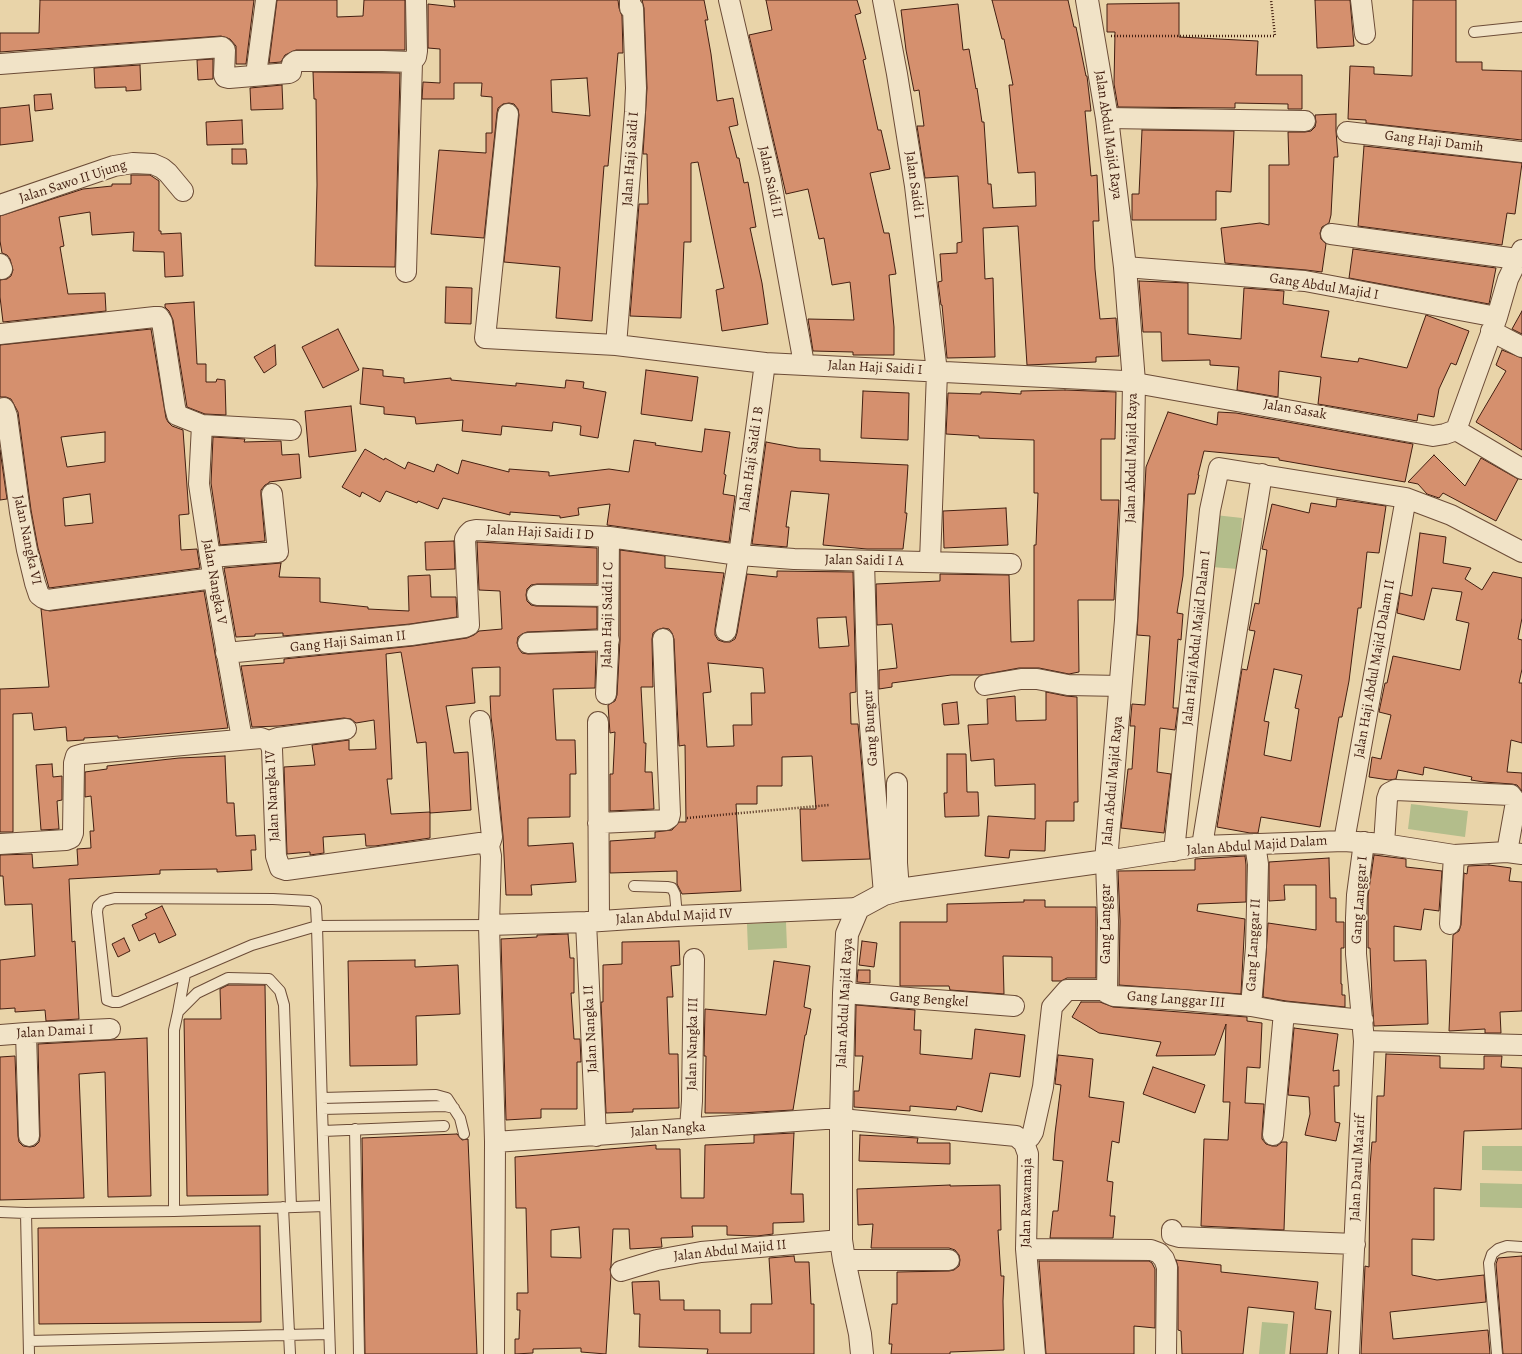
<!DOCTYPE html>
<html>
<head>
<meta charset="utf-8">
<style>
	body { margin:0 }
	canvas { display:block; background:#e9d4a9 }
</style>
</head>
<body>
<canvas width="1522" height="1354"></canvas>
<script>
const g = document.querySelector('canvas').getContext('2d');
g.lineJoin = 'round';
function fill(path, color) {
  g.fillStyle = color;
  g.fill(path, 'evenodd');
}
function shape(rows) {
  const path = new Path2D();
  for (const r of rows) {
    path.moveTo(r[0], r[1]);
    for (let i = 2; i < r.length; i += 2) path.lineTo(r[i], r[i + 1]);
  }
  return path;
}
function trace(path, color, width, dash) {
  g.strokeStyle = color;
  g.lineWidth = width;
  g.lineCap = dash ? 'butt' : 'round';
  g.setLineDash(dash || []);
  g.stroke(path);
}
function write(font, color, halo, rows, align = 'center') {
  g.font = font + ' Alegreya,serif';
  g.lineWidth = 4;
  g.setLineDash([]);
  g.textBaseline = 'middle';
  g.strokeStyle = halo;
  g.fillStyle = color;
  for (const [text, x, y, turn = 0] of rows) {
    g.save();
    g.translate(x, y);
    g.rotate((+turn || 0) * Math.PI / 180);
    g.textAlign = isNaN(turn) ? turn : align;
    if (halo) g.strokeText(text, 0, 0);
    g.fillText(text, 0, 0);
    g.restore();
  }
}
fill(shape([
	[1215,515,1242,518,1238,569,1211,567],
	[1411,804,1468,811,1465,837,1408,829],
	[786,922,787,948,748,950,747,924],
	[1482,1146,1522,1146,1522,1171,1482,1170],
	[1480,1183,1522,1184,1522,1208,1480,1207],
	[1262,1322,1288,1324,1285,1354,1259,1354]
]), '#b3bd8b');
const building = shape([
	[40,0,254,0,246,64,236,64,236,46,230,39,221,36,0,52,0,33,39,33,40,0],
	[277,0,337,0,337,17,363,16,364,0,405,0,405,50,296,50,285,55,281,62,269,63,277,0],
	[454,0,618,0,619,8,622,16,623,53,618,53,608,166,604,166,592,321,556,318,560,267,504,262,519,115,518,109,514,104,509,103,503,104,498,108,497,113,484,238,431,234,439,150,486,153,486,133,492,133,492,97,481,96,482,83,454,83,454,99,422,99,423,82,440,83,440,49,428,48,428,4,455,7,454,0],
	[587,78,590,116,552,112,551,80,587,78],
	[642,0,704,0,708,20,705,20,711,54,717,101,733,98,738,125,729,127,737,158,739,158,744,183,748,182,756,227,750,228,762,283,768,324,722,331,716,290,724,288,698,162,691,163,691,242,684,242,681,318,630,316,639,204,648,204,647,154,643,154,647,88,644,8,642,0],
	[766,0,857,0,861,13,855,15,866,59,863,60,878,130,881,130,890,169,870,173,884,233,889,233,896,274,889,275,894,327,894,355,853,355,853,352,813,351,808,319,854,320,850,282,832,285,824,238,819,239,808,189,786,194,749,35,772,30,766,0],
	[992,0,1068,0,1074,27,1076,27,1086,76,1087,76,1091,111,1085,111,1091,176,1097,175,1099,221,1093,221,1095,269,1100,319,1116,318,1119,356,1096,357,1096,362,1027,365,1018,226,983,228,985,279,993,278,995,357,947,358,942,305,941,305,938,282,942,281,940,254,957,253,957,243,962,242,958,176,925,178,917,126,924,126,919,90,914,91,906,50,901,10,958,4,963,50,969,49,976,89,977,88,982,122,984,122,988,184,991,184,993,208,1036,206,1035,172,1018,173,1009,85,1013,85,1004,39,1002,39,992,0],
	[1315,0,1350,0,1354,46,1317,48,1315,0],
	[1413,0,1456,0,1456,62,1482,62,1482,70,1522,71,1522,140,1366,123,1366,120,1348,119,1350,66,1374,67,1374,74,1412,76,1413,0],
	[1179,3,1179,37,1258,41,1256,75,1302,75,1302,109,1288,109,1288,104,1235,103,1235,108,1118,107,1114,84,1115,32,1107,32,1107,4,1179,3],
	[213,59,213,79,198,80,197,60,213,59],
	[140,65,141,90,126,91,126,87,95,88,94,68,140,65],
	[313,72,400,73,395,267,315,266,317,185,316,99,314,99,313,72],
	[282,85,283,109,251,110,250,88,282,85],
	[51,94,53,109,35,111,34,95,51,94],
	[29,105,33,141,0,145,0,108,29,105],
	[1336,114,1336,131,1338,157,1334,157,1331,215,1329,223,1322,227,1320,233,1321,239,1326,244,1322,272,1306,270,1225,263,1221,228,1260,223,1269,225,1269,165,1289,165,1288,132,1305,132,1311,131,1315,127,1316,122,1315,115,1336,114],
	[242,120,243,144,207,145,206,122,242,120],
	[1142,130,1234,131,1231,192,1216,191,1216,220,1132,220,1132,194,1139,194,1142,130],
	[1364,146,1522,163,1515,214,1507,213,1502,245,1358,226,1364,146],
	[232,149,246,149,247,164,232,164,232,149],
	[131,175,150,175,159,181,159,231,161,231,161,234,181,233,183,276,165,277,164,252,133,251,134,232,92,235,90,212,59,217,64,246,60,247,68,294,105,293,106,311,3,322,0,297,0,280,7,279,11,276,13,270,10,259,7,255,2,253,0,241,0,216,83,189,112,186,112,184,131,184,131,175],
	[1353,249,1496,268,1489,304,1349,278,1353,249],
	[1139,281,1188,283,1188,334,1241,339,1244,288,1284,291,1283,304,1329,311,1321,357,1358,362,1359,358,1407,368,1426,315,1469,331,1456,365,1451,363,1439,389,1434,417,1418,414,1417,421,1318,404,1321,377,1279,371,1278,397,1237,390,1239,367,1210,365,1210,360,1162,361,1161,332,1143,332,1139,281],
	[446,287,472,288,471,324,445,323,446,287],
	[194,302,197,364,206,364,206,382,216,382,217,379,225,380,226,415,205,414,187,407,173,320,169,311,165,307,165,304,194,302],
	[1522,311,1522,334,1512,329,1522,311],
	[151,329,166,418,168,422,172,426,183,430,189,514,179,515,181,550,197,549,200,568,49,588,38,548,31,510,18,412,11,399,6,397,0,397,0,345,151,329],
	[105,432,105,462,67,467,61,437,105,432],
	[90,494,93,523,65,526,63,498,90,494],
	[338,329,359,370,323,388,302,347,338,329],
	[275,345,276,365,264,373,254,357,275,345],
	[1502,350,1522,358,1522,450,1476,422,1506,371,1496,365,1502,350],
	[363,368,383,370,383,376,404,378,404,383,451,378,451,380,516,386,516,383,565,388,566,380,584,382,583,388,606,392,598,438,580,435,581,426,553,422,552,431,502,426,501,435,462,431,463,420,416,424,415,417,384,414,384,407,360,404,363,368],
	[646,370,698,377,692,421,641,414,646,370],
	[1065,390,1116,392,1115,439,1101,439,1101,500,1119,500,1114,600,1078,600,1079,672,1069,674,1039,668,1019,668,981,675,951,675,892,683,892,687,879,689,879,670,897,668,892,624,877,625,876,584,940,581,940,574,1009,575,1011,642,1034,641,1034,545,1036,545,1038,493,1034,493,1034,440,979,438,979,436,946,434,948,393,981,394,981,392,990,392,1021,394,1021,391,1065,390],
	[863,391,909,393,908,440,861,438,863,391],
	[351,406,356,451,309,457,305,411,351,406],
	[1168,412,1217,425,1218,412,1236,413,1413,444,1405,482,1279,460,1279,458,1204,451,1198,475,1199,475,1195,494,1188,494,1183,576,1177,613,1183,614,1181,640,1178,639,1173,708,1178,708,1175,730,1160,728,1157,772,1171,774,1164,833,1121,828,1128,769,1132,769,1135,726,1130,726,1132,704,1145,705,1150,636,1137,635,1146,467,1168,412],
	[705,429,730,432,724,474,726,475,723,494,735,496,729,542,607,525,610,504,578,508,579,515,560,518,560,516,510,512,510,515,443,498,438,509,418,501,417,503,386,491,380,502,362,492,360,497,342,487,365,449,384,460,385,458,405,469,408,462,434,472,437,464,458,474,462,460,509,472,509,469,549,472,549,476,609,469,629,472,634,440,656,443,655,445,702,452,705,429],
	[213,437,245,439,244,442,281,441,282,455,299,454,301,478,269,482,269,483,265,485,261,490,261,495,265,541,220,545,211,483,213,437],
	[766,442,798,448,820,449,820,461,908,465,905,513,907,513,903,549,867,549,823,545,829,494,791,491,786,527,789,527,787,547,752,544,766,442],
	[0,450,7,499,0,500,0,450],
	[1434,455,1465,486,1481,458,1518,479,1496,521,1443,493,1439,498,1427,494,1418,484,1408,482,1434,455],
	[1337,499,1386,506,1379,553,1367,552,1361,608,1358,608,1349,681,1342,717,1339,717,1320,827,1261,817,1258,833,1250,833,1217,827,1242,669,1247,670,1255,631,1249,630,1255,603,1259,604,1267,550,1262,549,1272,504,1309,513,1311,503,1336,507,1337,499],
	[1274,669,1302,675,1295,708,1299,709,1291,761,1264,755,1269,722,1264,721,1274,669],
	[1006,508,1008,545,944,548,943,511,1006,508],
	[1420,533,1446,537,1443,563,1471,568,1465,579,1482,590,1493,572,1522,578,1522,618,1518,639,1522,640,1522,669,1519,683,1522,683,1522,743,1511,740,1507,772,1522,773,1522,791,1517,785,1512,784,1484,782,1471,780,1472,777,1424,767,1423,775,1398,770,1396,779,1389,780,1369,777,1372,757,1381,759,1391,715,1379,712,1385,683,1387,683,1393,656,1460,670,1469,623,1456,620,1462,592,1432,588,1424,620,1397,613,1400,593,1412,596,1420,533],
	[454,541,455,569,426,570,425,542,454,541],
	[477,542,597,548,597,584,537,584,531,585,527,589,526,595,527,601,531,605,536,606,597,607,597,629,527,632,522,634,518,637,517,643,519,649,522,653,528,654,596,652,595,688,553,689,556,740,575,740,576,774,570,774,570,817,528,818,528,846,573,843,576,882,531,885,532,895,506,895,503,836,494,739,491,717,490,696,500,696,500,667,472,668,475,703,446,706,454,753,468,752,471,810,430,813,426,742,417,743,401,652,386,654,392,779,387,779,391,814,430,812,430,838,375,846,366,846,365,834,323,837,324,853,310,855,310,852,287,854,284,767,315,765,312,745,349,740,349,750,376,749,374,720,356,723,351,719,344,718,279,726,252,727,241,666,284,663,284,659,413,646,467,638,474,635,479,631,502,629,500,591,479,590,477,542],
	[620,550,665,556,665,568,724,573,715,629,715,635,718,640,724,642,730,642,735,639,737,633,747,574,777,577,777,571,853,572,856,692,850,693,851,724,858,724,870,859,802,861,800,809,816,809,812,756,782,757,782,786,757,786,757,804,736,804,741,891,682,894,677,884,677,871,610,873,610,841,655,838,655,832,672,830,679,822,686,822,685,745,679,746,674,639,672,633,669,629,663,628,657,630,653,633,652,639,653,687,641,687,644,743,646,743,645,772,652,772,654,809,610,811,610,774,613,774,615,732,610,733,608,705,615,701,617,695,620,640,620,550],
	[846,617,849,646,819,648,817,618,846,617],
	[708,663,763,668,765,693,751,693,752,725,733,725,734,746,707,747,703,693,711,692,708,663],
	[281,563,279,577,320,578,320,602,368,607,368,609,409,611,408,576,430,575,431,597,456,597,457,617,410,624,283,636,283,633,255,634,255,636,236,637,224,568,281,563],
	[204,591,228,728,118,738,118,736,84,738,84,740,67,741,66,727,34,730,32,713,13,714,13,832,0,832,0,689,49,687,41,609,50,611,204,591],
	[1046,692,1066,696,1077,697,1078,802,1074,802,1074,821,1046,821,1045,851,1010,850,1009,858,985,856,988,816,1035,819,1035,784,995,786,994,759,971,761,968,725,988,724,987,699,1015,696,1016,721,1046,720,1046,692],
	[957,702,959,724,944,725,942,704,957,702],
	[947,754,966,754,967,792,978,792,979,816,945,817,944,793,947,793,947,754],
	[225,756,227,803,234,803,236,836,255,835,256,850,251,850,252,870,217,872,217,869,160,870,160,874,69,879,72,942,75,941,79,1019,46,1021,45,1010,15,1012,15,1008,0,1009,0,960,35,956,32,904,5,905,3,876,0,876,0,855,32,854,33,868,78,865,77,849,91,848,90,831,94,831,91,796,85,797,85,772,107,769,107,766,179,758,225,756],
	[52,764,53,777,62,776,62,800,57,801,59,829,41,830,36,765,52,764],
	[1374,855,1406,859,1406,867,1442,871,1439,911,1424,909,1421,930,1394,926,1394,961,1426,960,1428,1024,1374,1026,1372,997,1370,948,1368,948,1368,896,1374,855],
	[1245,856,1246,865,1246,902,1198,904,1197,911,1245,919,1241,994,1119,985,1120,921,1118,871,1195,870,1195,859,1245,856],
	[1329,858,1330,898,1336,898,1336,922,1344,922,1344,948,1341,948,1341,984,1342,984,1342,995,1345,995,1345,1007,1286,1001,1263,997,1268,923,1316,930,1316,885,1284,885,1285,900,1269,901,1269,862,1329,858],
	[1489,865,1511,868,1509,881,1522,882,1522,1011,1500,1012,1501,1033,1485,1033,1485,1029,1449,1031,1453,935,1459,931,1461,925,1464,873,1467,874,1468,866,1489,865],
	[1024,900,1045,900,1045,907,1096,907,1096,978,1067,978,1061,981,1052,981,1052,957,1003,956,1004,994,950,990,949,986,900,986,900,922,947,922,947,904,1024,902,1024,900],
	[162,906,176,935,159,943,155,933,139,941,132,925,147,918,145,914,162,906],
	[568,934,570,958,574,958,574,993,571,993,574,1039,580,1039,581,1062,577,1062,577,1109,541,1109,541,1118,506,1120,501,939,537,937,537,935,568,934],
	[124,938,130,951,118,957,112,944,124,938],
	[679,941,680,965,671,966,673,997,667,997,669,1054,678,1054,679,1108,633,1109,633,1112,606,1113,601,1002,603,1002,603,965,622,964,622,942,679,941],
	[862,941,877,943,874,967,859,965,862,941],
	[415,960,415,967,458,965,460,1014,416,1016,417,1065,350,1066,348,961,415,960],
	[774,961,810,966,804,1007,811,1009,806,1035,805,1035,793,1110,740,1113,705,1113,706,1056,704,1056,705,1009,766,1015,774,961],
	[858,970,870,970,870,983,857,982,858,970],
	[228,985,265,985,268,1195,187,1196,184,1019,221,1019,220,989,228,985],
	[1081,1002,1100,1002,1113,1007,1247,1017,1247,1021,1262,1023,1260,1068,1247,1067,1245,1103,1264,1104,1262,1134,1262,1139,1266,1144,1272,1146,1277,1146,1282,1142,1287,1142,1284,1230,1201,1226,1204,1139,1228,1140,1230,1102,1223,1102,1226,1024,1215,1055,1156,1056,1161,1042,1099,1033,1072,1017,1081,1002],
	[856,1005,915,1010,914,1030,921,1030,920,1054,972,1059,975,1029,1025,1035,1020,1077,990,1073,982,1112,957,1106,956,1110,910,1106,910,1111,854,1107,854,1091,859,1091,863,1056,855,1056,856,1005],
	[1294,1028,1338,1034,1333,1071,1339,1070,1339,1086,1334,1086,1335,1122,1340,1123,1336,1141,1305,1135,1310,1114,1309,1097,1288,1095,1294,1028],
	[147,1038,151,1196,108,1197,105,1072,79,1074,84,1198,0,1200,0,1057,15,1056,18,1136,19,1142,23,1146,30,1147,35,1146,39,1142,40,1136,38,1044,147,1038],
	[1386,1054,1440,1056,1440,1068,1484,1069,1484,1056,1502,1056,1501,1067,1522,1068,1522,1129,1464,1131,1461,1190,1434,1188,1434,1240,1412,1239,1412,1275,1437,1280,1484,1275,1486,1302,1390,1312,1393,1339,1488,1330,1490,1354,1361,1354,1365,1266,1369,1267,1370,1165,1372,1142,1376,1142,1377,1096,1384,1096,1386,1054],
	[1058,1055,1093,1059,1089,1097,1124,1102,1119,1143,1112,1141,1107,1181,1113,1182,1110,1216,1115,1216,1113,1238,1050,1238,1053,1211,1058,1211,1063,1161,1053,1160,1055,1133,1061,1085,1055,1084,1058,1055],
	[1153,1067,1205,1085,1195,1113,1143,1094,1153,1067],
	[794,1133,791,1194,803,1194,804,1222,773,1223,773,1234,757,1236,727,1235,727,1226,692,1226,693,1237,661,1238,662,1247,630,1249,629,1229,613,1229,611,1266,610,1269,611,1275,606,1354,581,1352,581,1348,533,1349,533,1353,515,1354,515,1339,519,1339,520,1310,517,1310,517,1293,528,1293,526,1208,516,1208,515,1157,656,1145,656,1149,680,1149,681,1198,704,1198,705,1145,754,1143,754,1135,794,1133],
	[579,1227,581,1258,551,1257,551,1230,579,1227],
	[457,1134,462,1140,468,1139,477,1354,365,1354,362,1138,457,1134],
	[860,1135,918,1138,917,1143,950,1143,950,1164,859,1161,860,1135],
	[950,1185,950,1186,1000,1185,1001,1230,998,1230,1001,1276,1004,1276,1003,1301,1004,1350,950,1352,950,1354,891,1354,892,1344,889,1344,892,1304,897,1304,897,1272,949,1271,954,1270,959,1266,960,1260,959,1255,955,1250,949,1248,871,1248,873,1224,858,1225,857,1189,950,1185],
	[260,1226,261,1322,39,1324,38,1228,260,1226],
	[794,1256,795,1262,809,1262,811,1304,814,1304,814,1354,707,1354,708,1349,639,1347,640,1314,634,1314,632,1282,659,1281,660,1300,684,1300,684,1310,720,1310,720,1333,751,1333,751,1304,772,1304,769,1258,794,1256],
	[1522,1256,1522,1354,1503,1354,1496,1264,1498,1258,1522,1256],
	[1176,1260,1221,1265,1221,1272,1318,1282,1315,1309,1331,1311,1327,1354,1290,1354,1294,1312,1248,1307,1243,1354,1182,1354,1181,1331,1178,1330,1178,1267,1176,1260],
	[1039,1261,1149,1261,1152,1263,1155,1269,1155,1328,1134,1326,1134,1354,1046,1354,1039,1261]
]);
fill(building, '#d5906e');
trace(building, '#431f11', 1);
const service = shape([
	[1474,32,1522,27],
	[634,886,667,887,672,888,675,894,677,916],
	[178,1012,185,974],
	[322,1098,436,1095,447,1098,460,1118,464,1134],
	[322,1109,445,1106,454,1108],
	[355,1129,359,1354],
	[323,1131,444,1126],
	[283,1207,290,1354],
	[174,1211,174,1030,178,1012,197,993,228,978,269,979,280,991,284,1005,291,1207],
	[0,1212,26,1213],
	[29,1341,329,1334],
	[29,1354,26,1213,174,1211,325,1206],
	[330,1354,322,1109,317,926,316,907,314,903,310,901,273,899,115,898,103,901,98,906,97,912,107,1000,113,1002,119,1002,252,945,317,926,489,925],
	[1497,1354,1489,1263,1492,1254,1498,1249,1507,1246,1522,1247]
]);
const minor = shape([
	[729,0,770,176,804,364],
	[883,0,897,74,915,186,937,372,930,561],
	[1361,0,1365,34],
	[412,62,416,57,417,51,416,0],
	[0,64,222,47,225,50,224,75,225,77,229,78,289,73,291,72,292,64,296,61,383,61,412,62],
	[256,75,266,0],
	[508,114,485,338,616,345,765,363,1124,381,1433,436,1445,434,1456,430,1497,317,1508,279,1522,250],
	[1107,118,1305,121],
	[1347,132,1522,152],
	[0,205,114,166,133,163,153,164,162,168,168,173,183,191],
	[1331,234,1517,259],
	[0,264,2,269],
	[1125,267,1305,281,1497,317],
	[406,272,412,62],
	[1491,331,1522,347],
	[0,334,155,317,159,317,162,322,175,407,177,415,202,425,291,430],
	[616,345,635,112,636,88,633,8,630,8,630,0],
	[0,409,4,408,7,416,20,512,27,550,35,583,39,595,43,598,48,600,55,599,214,578],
	[202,425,199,484,210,557,242,739],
	[1456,430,1522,469],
	[210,557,278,552,272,494],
	[864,561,868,702,884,894],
	[537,595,608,596],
	[726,631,739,555,765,363],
	[528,643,609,640],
	[226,653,411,635,465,627,469,625,465,539,468,534,471,531,476,530,609,537,739,555,794,559,1011,564],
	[985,685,1021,679,1037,679,1068,685,1121,686],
	[606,694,608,652,609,537],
	[480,721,492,837,489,846,491,856,489,925,495,1142,494,1354],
	[598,722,599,921],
	[269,741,278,738,346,729],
	[897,783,897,863,899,890],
	[598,823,666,820,669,818,670,814,663,639],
	[1344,841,1406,498],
	[0,844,66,840,71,838,73,833,74,763,76,756,83,754,261,738,269,741,272,749,276,856,280,868,286,870,480,843,489,846],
	[1255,844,1258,864,1256,947,1251,1006,1284,1012,1363,1020],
	[1384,844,1387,799,1389,793,1395,790,1511,795,1516,802,1507,852],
	[1202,846,1262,474],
	[1174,851,1210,510,1219,468,1406,498,1451,515,1522,552],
	[586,922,596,1136],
	[1450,924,1454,855],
	[489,925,586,922,677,916,858,908],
	[844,993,1014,1006],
	[1251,1006,1183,1000,1114,996,1107,993,1108,921,1106,861,1202,846,1344,841,1384,844,1454,855,1507,852,1522,854],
	[26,1033,29,1136],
	[0,1035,26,1033,110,1029],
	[1364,1041,1522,1045],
	[690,1128,692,1101,694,959],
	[1273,1135,1284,1012],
	[495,1142,825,1119,841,1119,1016,1136,1024,1143,1028,1154,1026,1249,1035,1354],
	[1024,1143,1030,1137,1033,1132,1043,1087,1052,1007,1067,990,1106,990],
	[1172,1230,1172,1235,1179,1237,1355,1244],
	[1026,1249,1151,1250,1159,1253,1164,1259,1167,1267,1166,1354],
	[844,1260,949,1260],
	[621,1271,657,1260,701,1252,841,1240],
	[1349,1354,1364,1041,1356,954,1356,918,1357,895,1364,842]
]);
const tertiary = shape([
	[862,1354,860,1334,844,1260,841,1240,841,1119,844,993,847,934,858,908,884,894,899,890,1106,861,1126,620,1132,500,1134,382,1125,267,1107,118,1087,0]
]);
trace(service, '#6c4c37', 12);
trace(minor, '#6c4c37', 22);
trace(tertiary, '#6c4c37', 24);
trace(shape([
	[1111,36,1275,36,1271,0],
	[687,818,829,805]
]), '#431f11', 2.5, [1, 2]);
trace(service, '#f1e3c7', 10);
trace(minor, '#f1e3c7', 20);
trace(tertiary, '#f1e3c7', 22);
write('14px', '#431f11', '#f1e3c7', [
	["Jalan Abdul Majid Raya",1108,135,82],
	["Gang Haji Damih",1434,142,7],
	["Jalan Haji Saidi I",631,159,-86],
	["Jalan Sawo II Ujung",73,182,-18],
	["Jalan Saidi II",770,182,78],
	["Jalan Saidi I",914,185,82],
	["Gang Abdul Majid I",1324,287,9],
	["Jalan Haji Saidi I",875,368,3],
	["Jalan Sasak",1295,410,10],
	["Jalan Abdul Majid Raya",1132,458,-89],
	["Jalan Haji Saidi I B",752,459,-82],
	["Jalan Haji Saidi I D",540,533,3],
	["Jalan Nangka VI",27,540,78],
	["Jalan Saidi I A",864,561,1],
	["Jalan Nangka V",214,582,80],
	["Jalan Haji Saidi I C",608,615,-89],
	["Jalan Haji Abdul Majid Dalam I",1197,638,-84],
	["Gang Haji Saiman II",348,642,-6],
	["Jalan Haji Abdul Majid Dalam II",1375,669,-80],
	["Gang Bungur",871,728,-94],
	["Jalan Abdul Majid Raya",1113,781,-85],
	["Jalan Nangka IV",273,796,-93],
	["Jalan Abdul Majid Dalam",1257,846,-4],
	["Gang Langgar I",1360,900,-86],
	["Jalan Abdul Majid IV",674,917,-3],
	["Gang Langgar",1107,924,-90],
	["Gang Langgar II",1254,945,-87],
	["Gang Bengkel",929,1000,4],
	["Gang Langgar III",1176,1000,4],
	["Jalan Abdul Majid Raya",845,1003,-87],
	["Jalan Nangka II",591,1029,-93],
	["Jalan Damai I",55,1032,-3],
	["Jalan Nangka III",693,1044,-89],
	["Jalan Nangka",668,1130,-4],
	["Jalan Darul Ma'arif",1358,1168,-87],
	["Jalan Rawamaja",1027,1203,-89],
	["Jalan Abdul Majid II",730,1251,-6]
]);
</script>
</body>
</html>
